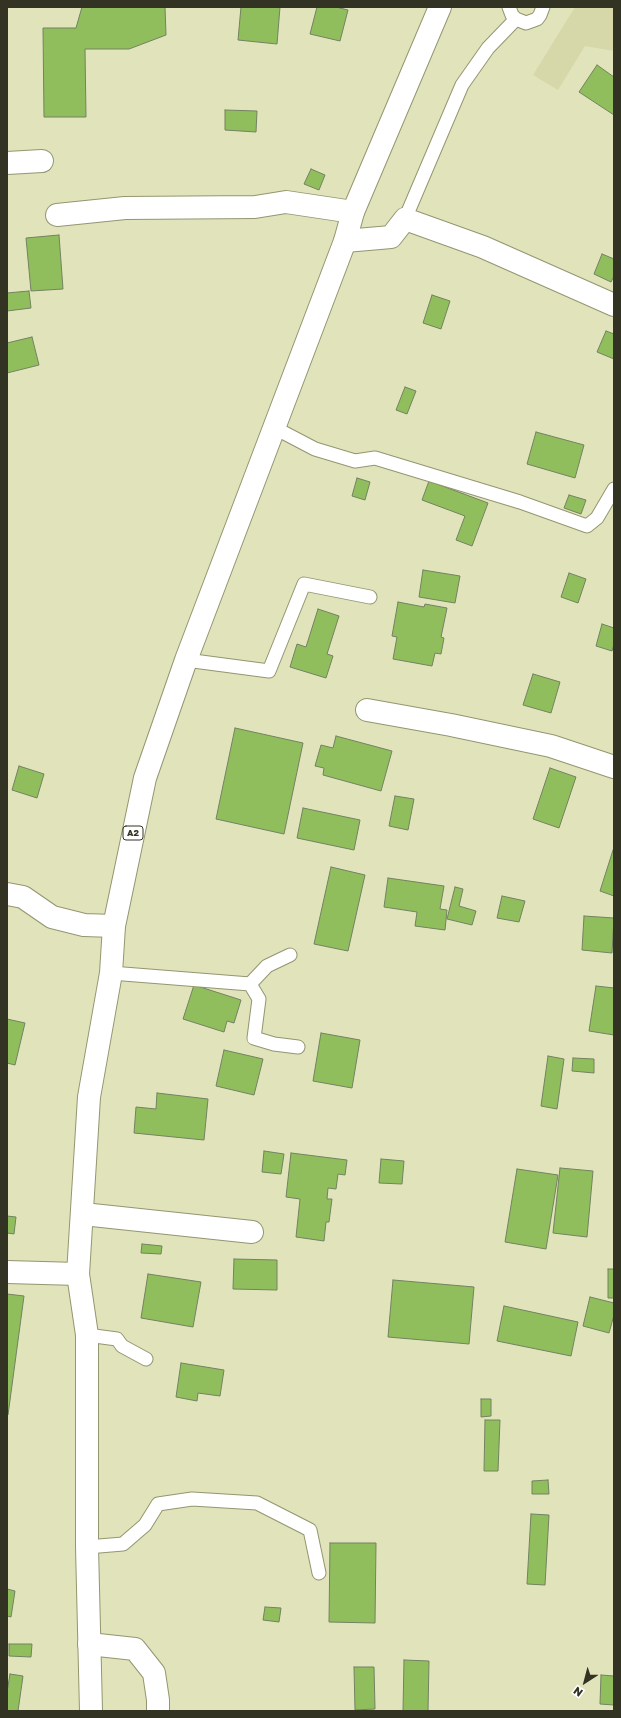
<!DOCTYPE html>
<html>
<head>
<meta charset="utf-8">
<style>
	body { margin:0 }
	#map { position:relative; width:621px; height:1718px; overflow:hidden; background:#e1e3bb; font-family:"Golos Text",sans-serif }
	canvas { display:block }
	.frame { position:absolute; inset:0; border:8px solid #323323; pointer-events:none }
	.north { position:absolute; left:565px; top:1662px; width:40px; height:40px; -webkit-text-stroke:3px #fff; paint-order:stroke; rotate:216deg; font-size:11px; font-weight:700; line-height:16px; text-align:center; color:#323323 }
	.north::after { content:''; display:block; margin:auto; width:14px; height:18px; background:#323323; clip-path:polygon(50% 0,100% 100%,50% 72%,0 100%) }
</style>
</head>
<body>
<div id="map">
<canvas width="621" height="1718"></canvas>
<div class="frame"></div>
<div class="north">N</div>
</div>
<script>
const g = document.querySelector('canvas').getContext('2d');
g.lineJoin = 'round';
function fill(path, color) {
  g.fillStyle = color;
  g.fill(path, 'evenodd');
}
function shape(rows) {
  const path = new Path2D();
  for (const r of rows) {
    path.moveTo(r[0], r[1]);
    for (let i = 2; i < r.length; i += 2) path.lineTo(r[i], r[i + 1]);
  }
  return path;
}
function trace(path, color, width, dash) {
  g.strokeStyle = color;
  g.lineWidth = width;
  g.lineCap = dash ? 'butt' : 'round';
  g.setLineDash(dash || []);
  g.stroke(path);
}
function write(font, color, halo, rows, align = 'center') {
  g.font = font + ' "Golos Text",sans-serif';
  g.lineWidth = 3;
  g.setLineDash([]);
  g.textBaseline = 'middle';
  g.strokeStyle = halo;
  g.fillStyle = color;
  for (const [text, x, y, turn = 0] of rows) {
    g.save();
    g.translate(x, y);
    g.rotate((+turn || 0) * Math.PI / 180);
    g.textAlign = isNaN(turn) ? turn : align;
    if (halo) g.strokeText(text, 0, 0);
    g.fillText(text, 0, 0);
    g.restore();
  }
}
fill(shape([
	[575,7,614,7,614,51,585,46,558,90,533,75]
]), '#d6d8a9');
const building = shape([
	[82,7,165,7,166,35,129,49,85,49,86,117,44,117,43,28,76,28,82,7],
	[241,7,280,7,277,44,238,40,241,7],
	[317,7,336,7,348,10,340,41,310,34,317,7],
	[597,65,614,77,614,115,579,92,597,65],
	[225,110,257,111,256,132,225,130,225,110],
	[311,169,325,175,319,190,304,184,311,169],
	[59,235,63,289,31,291,26,238,59,235],
	[602,254,614,259,614,276,611,282,594,274,602,254],
	[29,291,31,308,7,311,7,293,29,291],
	[432,295,450,301,441,329,423,323,432,295],
	[606,331,614,334,614,359,597,352,606,331],
	[32,337,39,365,7,373,7,343,32,337],
	[405,387,416,391,407,414,396,410,405,387],
	[536,432,584,445,575,478,527,464,536,432],
	[357,478,370,482,365,500,352,496,357,478],
	[429,481,488,503,472,546,456,540,465,516,422,500,429,481],
	[569,495,586,500,581,514,564,508,569,495],
	[423,570,460,576,455,603,419,597,423,570],
	[569,573,586,579,578,603,561,597,569,573],
	[398,602,424,607,425,604,447,608,441,637,444,638,441,654,435,653,432,666,393,659,397,637,392,636,398,602],
	[318,609,339,616,327,654,333,656,326,678,290,667,297,644,306,647,318,609],
	[602,624,614,628,614,644,612,651,596,646,602,624],
	[533,674,560,682,551,713,523,705,533,674],
	[235,728,303,743,284,834,216,819,235,728],
	[336,736,392,751,381,791,323,775,324,768,315,766,321,745,333,748,336,736],
	[19,766,44,774,37,798,12,790,19,766],
	[550,768,576,777,559,828,533,819,550,768],
	[395,796,414,799,408,830,389,826,395,796],
	[303,808,360,820,354,850,297,838,303,808],
	[614,847,614,896,600,891,614,847],
	[331,867,365,875,348,951,314,944,331,867],
	[388,878,444,886,440,909,447,910,445,930,415,926,417,912,384,907,388,878],
	[455,887,463,889,459,906,476,911,472,925,447,919,455,887],
	[502,896,525,901,519,922,497,918,502,896],
	[584,916,614,918,612,953,582,950,584,916],
	[194,985,241,1000,234,1023,227,1021,224,1032,183,1019,194,985],
	[596,986,614,988,614,1035,589,1031,596,986],
	[7,1019,25,1023,15,1065,7,1063,7,1019],
	[321,1033,360,1040,352,1088,313,1081,321,1033],
	[224,1050,263,1059,254,1095,216,1086,224,1050],
	[548,1056,564,1059,557,1109,541,1106,548,1056],
	[573,1058,594,1059,594,1073,572,1071,573,1058],
	[157,1093,208,1099,204,1140,134,1133,136,1107,156,1109,157,1093],
	[264,1151,284,1154,281,1174,262,1172,264,1151],
	[291,1153,347,1160,345,1175,338,1174,336,1189,328,1188,327,1199,332,1199,329,1222,326,1222,324,1241,296,1237,300,1199,286,1197,291,1153],
	[381,1159,404,1161,402,1184,379,1183,381,1159],
	[560,1168,593,1171,587,1237,553,1233,560,1168],
	[517,1169,558,1175,546,1249,505,1242,517,1169],
	[7,1216,16,1217,14,1234,7,1233,7,1216],
	[142,1244,162,1246,161,1254,141,1253,142,1244],
	[234,1259,277,1260,277,1290,233,1289,234,1259],
	[608,1269,614,1269,614,1298,608,1298,608,1269],
	[148,1274,201,1282,193,1327,141,1318,148,1274],
	[393,1280,474,1287,469,1344,388,1337,393,1280],
	[7,1294,24,1296,8,1415,7,1415,7,1294],
	[590,1297,614,1303,614,1315,609,1333,583,1326,590,1297],
	[504,1306,578,1322,571,1356,497,1341,504,1306],
	[181,1363,224,1370,220,1396,198,1393,197,1401,176,1397,181,1363],
	[481,1399,491,1399,491,1416,481,1417,481,1399],
	[485,1420,500,1420,498,1471,484,1471,485,1420],
	[548,1480,549,1494,532,1494,532,1481,548,1480],
	[531,1514,549,1515,545,1585,527,1584,531,1514],
	[330,1543,376,1543,375,1623,329,1622,330,1543],
	[7,1589,15,1591,11,1617,7,1616,7,1589],
	[265,1607,281,1608,279,1622,263,1620,265,1607],
	[9,1644,32,1644,31,1657,9,1656,9,1644],
	[404,1660,429,1661,428,1711,403,1711,404,1660],
	[354,1667,374,1667,375,1709,355,1710,354,1667],
	[10,1674,23,1676,18,1711,7,1711,7,1692,10,1674],
	[601,1675,614,1676,614,1705,600,1704,601,1675]
]);
fill(building, '#91be5d');
trace(building, '#728261', 1);
const service = shape([
	[509,7,512,15,516,19,526,23,537,19,540,15,543,7],
	[405,219,462,85,488,48,516,19],
	[273,427,315,449,355,461,375,458,520,502,587,526,597,518,614,489],
	[186,660,269,671,304,584,370,597],
	[111,973,250,984],
	[250,984,259,999,254,1038,274,1044,298,1047],
	[250,984,267,966,290,955],
	[87,1335,117,1339,122,1346,146,1359],
	[87,1547,123,1544,145,1525,158,1504,192,1499,257,1503,310,1530,319,1573]
]);
const minor = shape([
	[7,163,42,161],
	[57,215,125,208,255,207,286,202,353,212],
	[345,241,391,237,405,219,483,247,614,305],
	[367,710,451,725,551,746,614,767],
	[7,894,23,897,52,917,84,925,114,926],
	[83,1214,252,1232],
	[7,1272,78,1274],
	[89,1644,135,1649,154,1673,158,1700,158,1711]
]);
const primary = shape([
	[91,1711,87,1547,87,1335,78,1274,89,1097,111,973,114,926,145,778,186,660,345,241,353,212,440,7]
]);
trace(service, '#949670', 15);
trace(minor, '#949670', 24);
trace(primary, '#949670', 24);
trace(service, '#fff', 13);
trace(minor, '#fff', 22);
trace(primary, '#fff', 22);
for (const [x, y, w] of [
	[133,833,20]
]) {
  const box = new Path2D();
  box.roundRect(x - w / 2, y - 7, w, 14, 3);
  g.fillStyle = '#fff';
  g.fill(box);
  trace(box, '#323323', 1);
}
write('bold 9px', '#323323', null, [
	["A2",133,833]
]);
</script>
</body>
</html>
